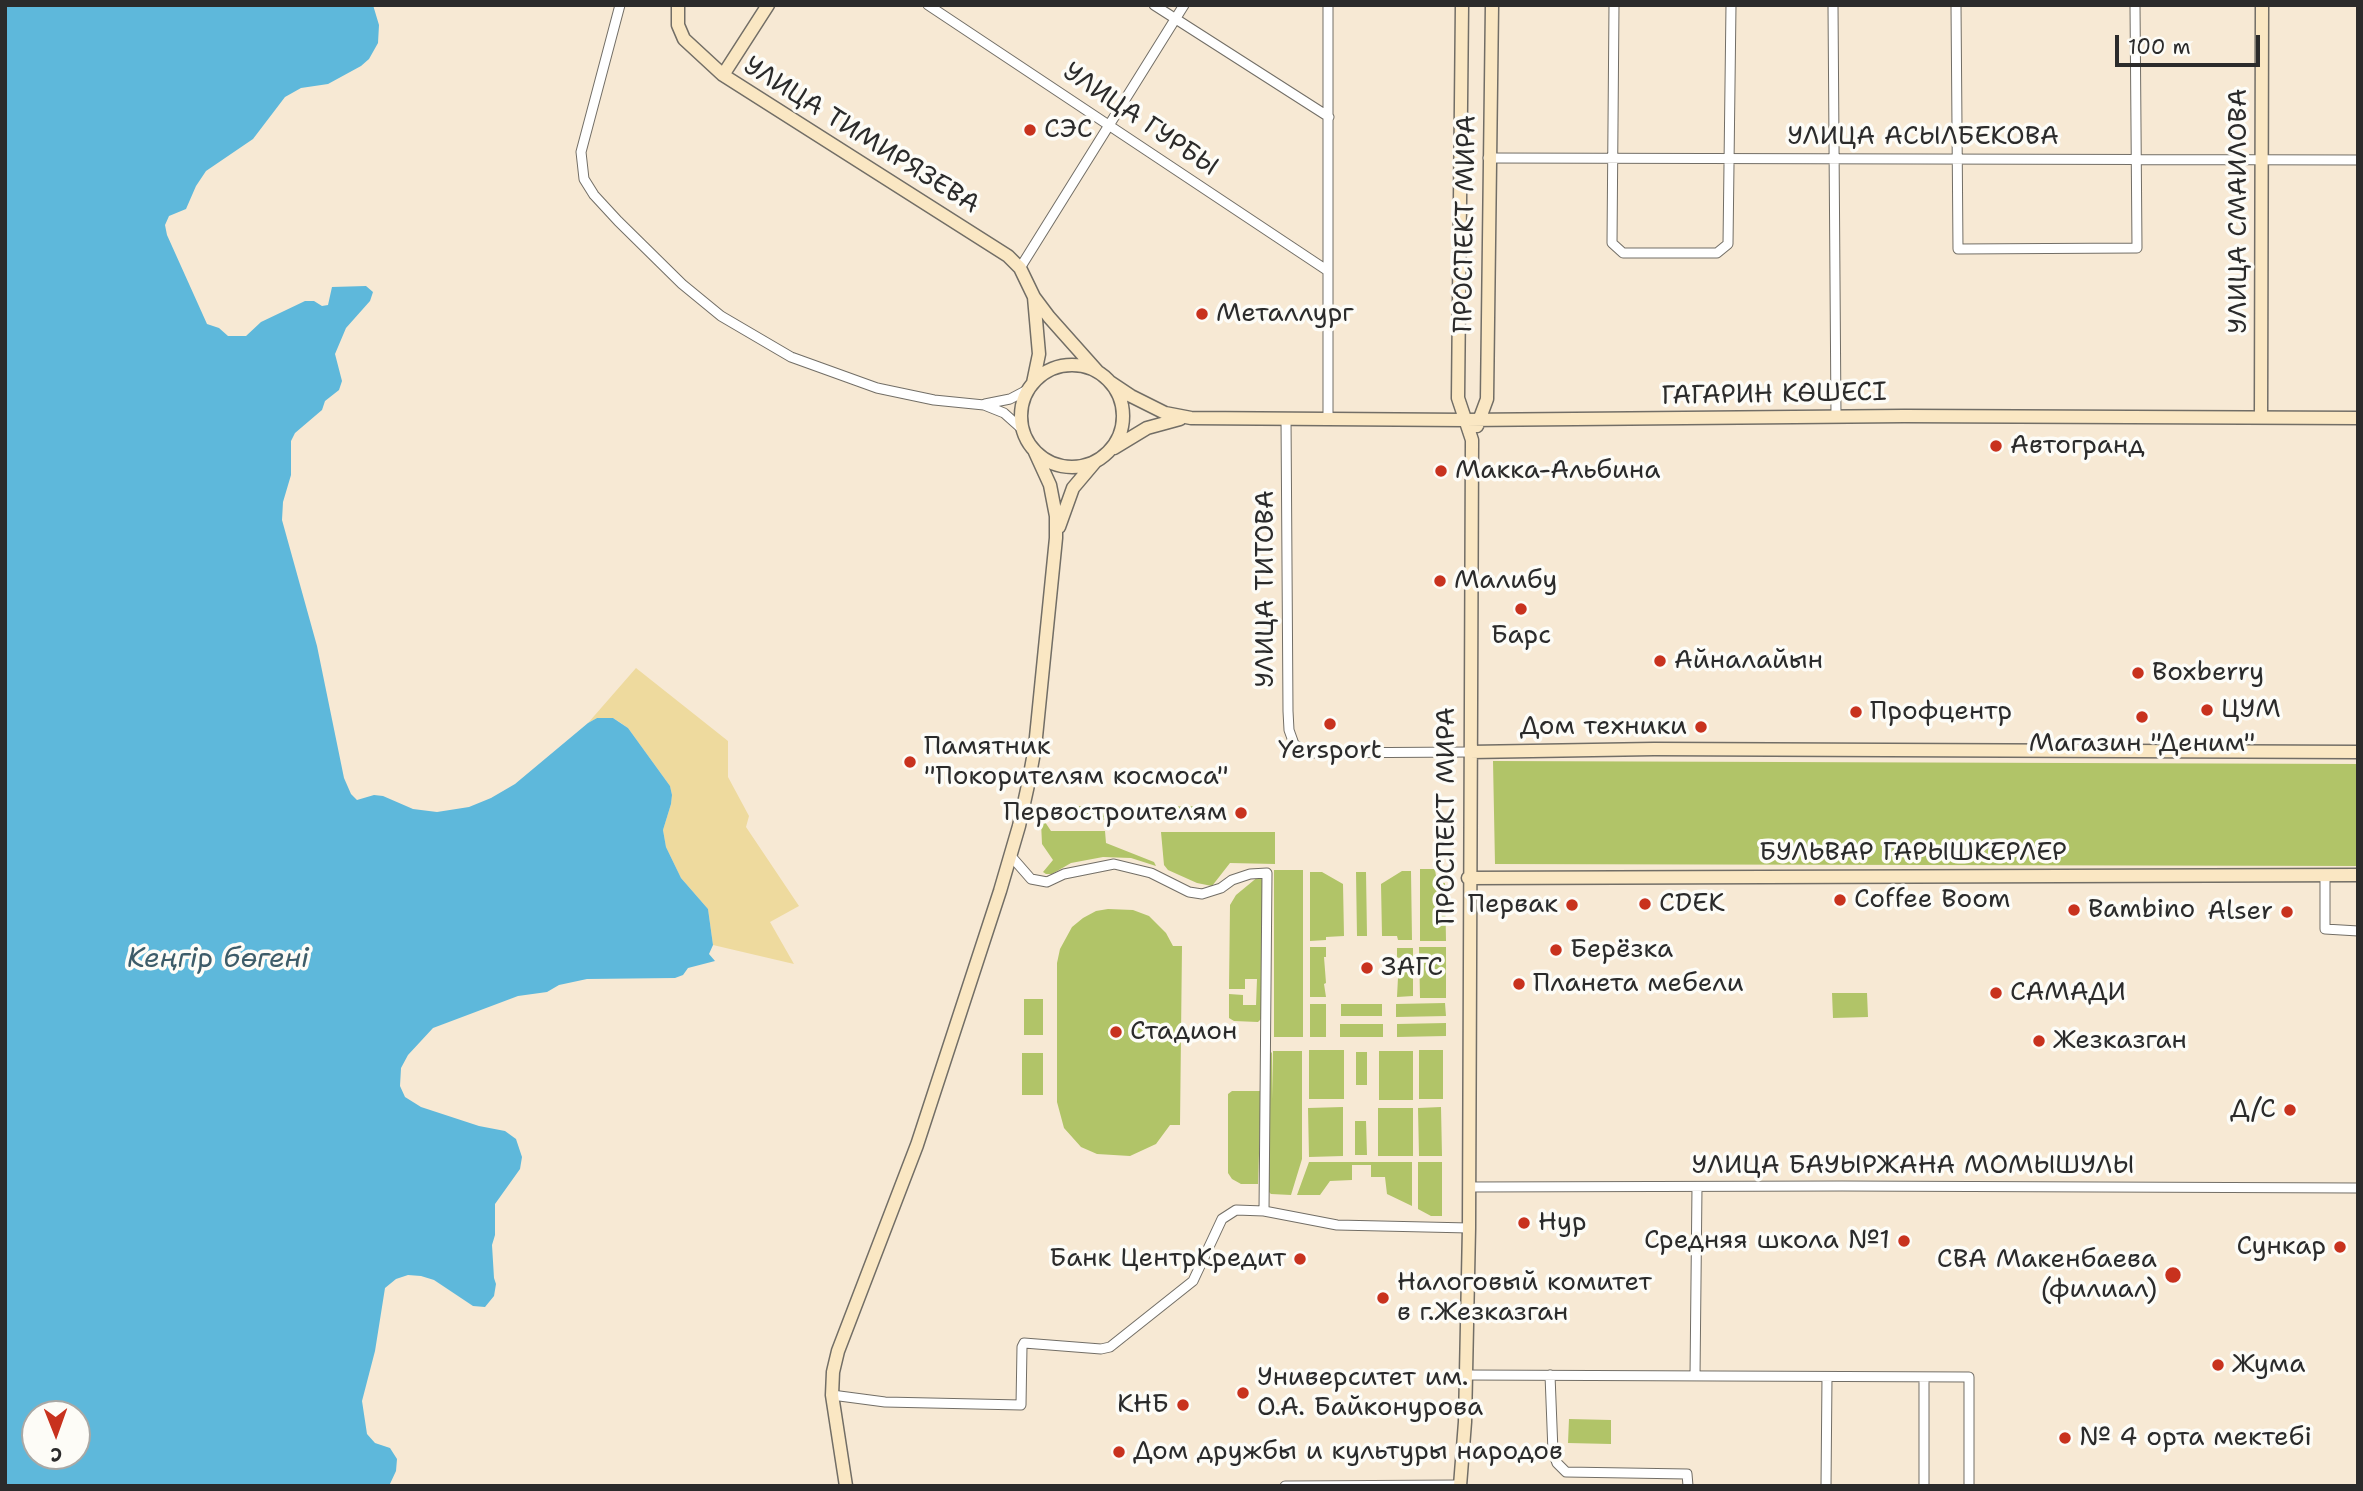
<!DOCTYPE html>
<html>
<head>
<meta charset="utf-8">
<style>
	body { margin:0 }
	#map { position:relative; width:2363px; height:1491px; overflow:hidden; background:#f7e9d4; font-family:"Shantell Sans",sans-serif }
	canvas { display:block }
	.frame { position:absolute; inset:0; border:7px solid #2b2b2b; pointer-events:none }
	.north { position:absolute; left:21px; top:1400px; width:70px; height:70px; box-sizing:border-box; background:#fdfcf7; border:2px solid #a9a8a5; border-radius:50%; rotate:179deg; font-size:19px; font-weight:700; line-height:28px; text-align:center; color:#2b2b2b }
	.north::after { content:''; display:block; margin:auto; width:24px; height:32px; background:#c8321e; clip-path:polygon(50% 0,100% 100%,50% 72%,0 100%) }
	.scale { position:absolute; left:2115px; top:35px; width:145px; height:32px; box-sizing:border-box; border:4px solid #2b2b2b; border-top:0; padding-left:9px; font-size:21px; line-height:24px; white-space:nowrap; color:#2b2b2b; -webkit-text-stroke:5px #fdfcf7; paint-order:stroke }
</style>
</head>
<body>
<div id="map">
<canvas width="2363" height="1491"></canvas>
<div class="frame"></div>
<div class="north">С</div>
<div class="scale">100 m</div>
</div>
<script>
const g = document.querySelector('canvas').getContext('2d');
g.lineJoin = 'round';
function fill(path, color) {
  g.fillStyle = color;
  g.fill(path, 'evenodd');
}
function shape(rows) {
  const path = new Path2D();
  for (const r of rows) {
    if (r.length === 3) {
      path.moveTo(r[0] + r[2], r[1]);
      path.arc(r[0], r[1], r[2], 0, 2 * Math.PI);
      continue;
    }
    path.moveTo(r[0], r[1]);
    for (let i = 2; i < r.length; i += 2) path.lineTo(r[i], r[i + 1]);
  }
  return path;
}
function trace(path, color, width, dash) {
  g.strokeStyle = color;
  g.lineWidth = width;
  g.lineCap = dash ? 'butt' : 'round';
  g.setLineDash(dash || []);
  g.stroke(path);
}
function write(font, color, halo, rows, align = 'center') {
  g.font = font + ' "Shantell Sans",sans-serif';
  g.lineWidth = 7;
  g.setLineDash([]);
  g.textBaseline = 'middle';
  g.strokeStyle = halo;
  g.fillStyle = color;
  for (const [text, x, y, turn = 0] of rows) {
    g.save();
    g.translate(x, y);
    g.rotate((+turn || 0) * Math.PI / 180);
    g.textAlign = isNaN(turn) ? turn : align;
    if (halo) g.strokeText(text, 0, 0);
    g.fillText(text, 0, 0);
    g.restore();
  }
}
fill(shape([
	[1493,761,2358,764,2358,866,1495,864],
	[1061,806,1114,806,1114,820,1061,820],
	[1208,806,1208,820,1130,820,1130,807],
	[1041,822,1045,822,1051,831,1105,831,1106,843,1154,862,1156,866,1131,858,1103,857,1071,863,1052,874,1046,874,1043,872,1053,860,1042,844],
	[1161,832,1275,832,1275,864,1230,863,1212,886,1197,883,1168,870,1164,865],
	[1420,869,1435,869,1437,883,1445,883,1446,941,1420,941],
	[1274,870,1303,870,1303,1037,1274,1037],
	[1402,871,1411,871,1412,940,1398,940,1397,936,1382,936,1381,884],
	[1310,872,1322,872,1343,884,1344,936,1326,937,1326,940,1310,941],
	[1356,872,1366,872,1367,936,1357,936],
	[1259,876,1263,878,1262,1018,1258,1022,1234,1021,1229,1018,1229,994,1243,995,1243,1005,1256,1005,1257,979,1245,979,1245,989,1229,989,1230,905,1236,895],
	[1108,909,1133,910,1149,916,1166,933,1173,946,1182,946,1180,1125,1170,1125,1156,1144,1130,1156,1097,1154,1081,1147,1064,1128,1057,1102,1057,963,1060,949,1072,927,1083,918,1096,911],
	[1310,947,1326,947,1326,957,1324,957,1326,983,1324,984,1326,997,1310,997],
	[1419,947,1446,947,1446,998,1420,998],
	[1397,948,1413,948,1413,996,1397,997,1399,958,1397,957],
	[1832,993,1867,993,1868,1017,1833,1018],
	[1024,999,1043,999,1043,1035,1024,1035],
	[1445,1003,1446,1016,1396,1017,1396,1004],
	[1310,1004,1326,1004,1326,1037,1310,1037],
	[1341,1004,1382,1004,1382,1016,1341,1016],
	[1446,1023,1446,1036,1397,1037,1397,1024],
	[1340,1024,1383,1024,1383,1037,1340,1037],
	[1309,1050,1344,1050,1344,1099,1309,1099],
	[1419,1050,1443,1050,1443,1099,1419,1099],
	[1273,1051,1302,1051,1302,1159,1291,1195,1271,1194,1268,1191,1270,1054,1272,1052,1273,1099],
	[1379,1051,1413,1051,1413,1100,1379,1100],
	[1356,1052,1367,1052,1367,1085,1356,1085],
	[1022,1053,1043,1053,1043,1095,1022,1095],
	[1232,1091,1261,1091,1258,1184,1241,1184,1232,1179,1228,1173,1228,1094],
	[1343,1107,1343,1156,1309,1157,1308,1108],
	[1441,1107,1442,1156,1419,1156,1418,1108],
	[1378,1108,1413,1108,1413,1156,1378,1156],
	[1355,1121,1366,1121,1367,1155,1355,1155],
	[1309,1162,1412,1162,1412,1206,1387,1194,1385,1177,1371,1177,1371,1165,1352,1165,1352,1180,1330,1181,1320,1195,1297,1195],
	[1418,1162,1442,1162,1442,1216,1431,1216,1418,1209],
	[1569,1419,1611,1420,1611,1444,1568,1443]
]), '#b1c468');
fill(shape([
	[636,668,728,741,728,777,749,816,746,827,799,906,770,922,794,964,713,945,708,909,681,878,666,847,663,830,671,804,672,795,670,786,628,728,621,723,613,718,597,718,588,723]
]), '#eeda9e');
fill(shape([
	[5,5,373,5,379,25,378,43,369,59,361,66,328,84,301,88,285,97,253,139,206,171,196,186,186,209,169,216,165,225,167,235,207,324,219,328,228,336,246,336,261,322,305,301,314,301,322,306,328,305,332,287,366,286,373,292,370,301,346,328,335,354,342,381,339,390,325,401,322,410,295,433,291,441,291,475,283,502,282,520,317,646,344,778,351,794,357,800,374,795,383,796,413,809,437,812,469,807,491,798,515,784,588,723,597,718,613,718,628,728,670,786,672,795,671,804,663,830,666,847,681,878,708,909,713,945,709,954,715,961,688,968,683,975,675,978,587,979,559,985,547,992,518,996,433,1028,408,1055,401,1068,400,1086,405,1097,421,1107,479,1126,505,1131,516,1139,522,1157,520,1169,495,1204,495,1235,492,1245,494,1278,496,1284,494,1296,485,1307,473,1306,434,1280,421,1276,408,1275,396,1279,385,1288,375,1351,362,1401,367,1434,375,1443,390,1448,397,1459,396,1471,389,1486,5,1486],
	[35,1414,77,1414,77,1456,35,1456]
]), '#5eb8db');
const street = shape([
	[620,5,581,152,584,179,594,195,618,221,682,284,721,316,791,357,877,388,934,400,984,405,1004,413,1023,430],
	[928,5,1328,271],
	[1154,5,1329,117],
	[1614,5,1612,243,1623,253,1717,253,1728,244,1731,5],
	[1833,5,1836,417],
	[1956,5,1958,249,2137,248,2135,5],
	[1488,158,2358,160],
	[1020,268,1184,5],
	[985,404,1010,399,1029,389],
	[1286,418,1288,711,1289,730,1294,744,1307,753,1470,752],
	[1328,419,1328,5],
	[1010,855,1031,879,1047,882,1064,874,1114,864,1151,873,1189,892,1202,894,1221,888,1232,880,1250,874,1267,873,1264,1211],
	[2325,875,2325,929,2358,931],
	[1469,1187,1842,1186,2358,1188],
	[1466,1375,1969,1377,1969,1486],
	[1550,1375,1553,1452,1557,1463,1566,1472,1687,1474,1688,1486],
	[1695,1376,1697,1187],
	[1924,1377,1924,1486],
	[832,1395,885,1402,1021,1405,1022,1347,1024,1343,1101,1349,1110,1347,1193,1281,1222,1219,1236,1210,1264,1211,1337,1225,1469,1228],
	[1285,1486,1460,1485],
	[1826,1486,1827,1377]
]);
const secondary = shape([
	[678,5,678,25,684,39,723,75,1008,256,1020,268,1034,297,1049,317,1098,372],
	[723,75,768,5],
	[1072,416,51],
	[1110,382,1131,396,1165,413,1191,418,1465,420,1904,416,2358,418],
	[1033,383,1039,354,1034,297],
	[2261,417,2262,5],
	[1477,426,1487,399,1492,5],
	[1114,448,1147,428,1180,419],
	[1059,527,1073,488,1095,462],
	[1470,752,1654,749,2358,752],
	[1468,878,2358,875],
	[846,1486,832,1395,833,1372,838,1351,917,1145,1000,891,1019,826,1028,785,1035,747,1056,538,1056,516,1050,485,1034,450],
	[1460,1486,1465,1422,1469,1228,1472,440,1458,398,1462,5]
]);
trace(street, '#726e66', 11);
trace(secondary, '#726e66', 15);
trace(street, '#fff', 9);
trace(secondary, '#fae7c3', 12);
for (const [x, y, r, color] of [
	[1030,130,7,"#c8321e"],
	[1202,314,7,"#c8321e"],
	[1996,446,7,"#c8321e"],
	[1441,471,7,"#c8321e"],
	[1440,581,7,"#c8321e"],
	[1521,609,7,"#c8321e"],
	[1660,661,7,"#c8321e"],
	[2138,673,7,"#c8321e"],
	[2207,710,7,"#c8321e"],
	[1856,712,7,"#c8321e"],
	[2142,717,7,"#c8321e"],
	[1330,724,7,"#c8321e"],
	[1701,727,7,"#c8321e"],
	[910,762,7,"#c8321e"],
	[1241,813,7,"#c8321e"],
	[1840,900,7,"#c8321e"],
	[1645,904,7,"#c8321e"],
	[1572,905,7,"#c8321e"],
	[2074,910,7,"#c8321e"],
	[2287,912,7,"#c8321e"],
	[1556,950,7,"#c8321e"],
	[1367,968,7,"#c8321e"],
	[1519,984,7,"#c8321e"],
	[1996,993,7,"#c8321e"],
	[1116,1032,7,"#c8321e"],
	[2039,1041,7,"#c8321e"],
	[2290,1110,7,"#c8321e"],
	[1524,1223,7,"#c8321e"],
	[1904,1241,7,"#c8321e"],
	[2340,1247,7,"#c8321e"],
	[1300,1259,7,"#c8321e"],
	[2173,1275,9,"#c8321e"],
	[1383,1298,7,"#c8321e"],
	[2218,1365,7,"#c8321e"],
	[1243,1393,7,"#c8321e"],
	[1183,1405,7,"#c8321e"],
	[2065,1438,7,"#c8321e"],
	[1119,1452,7,"#c8321e"]
]) {
  const dot = new Path2D();
  dot.arc(x, y, r, 0, 2 * Math.PI);
  g.fillStyle = color;
  g.fill(dot);
  trace(dot, '#fdfcf7', 2.5);
}
write('26px', '#2b2b2b', '#fdfcf7', [
	["УЛИЦА ГУРБЫ",1140,120,34],
	["УЛИЦА ТИМИРЯЗЕВА",861,136,32],
	["УЛИЦА АСЫЛБЕКОВА",1923,137],
	["УЛИЦА СМАИЛОВА",2239,211,-90],
	["ПРОСПЕКТ МИРА",1466,224,-89],
	["ГАГАРИН КӨШЕСІ",1774,395,-1],
	["УЛИЦА ТИТОВА",1266,589,-90],
	["ПРОСПЕКТ МИРА",1447,816,-90],
	["БУЛЬВАР ГАРЫШКЕРЛЕР",1913,853],
	["УЛИЦА БАУЫРЖАНА МОМЫШУЛЫ",1913,1166]
]);
write('26px', '#2b2b2b', '#fdfcf7', [
	["СЭС",1044,130],
	["Металлург",1216,314],
	["Автогранд",2010,446],
	["Макка-Альбина",1455,471],
	["Малибу",1454,581],
	["Барс",1521,636,"center"],
	["Айналайын",1674,661],
	["Boxberry",2152,673],
	["ЦУМ",2221,710],
	["Профцентр",1870,712],
	["Дом техники",1687,727,"right"],
	["Магазин \"Деним\"",2142,744,"center"],
	["Памятник",924,747],
	["\"Покорителям космоса\"",924,777],
	["Yersport",1330,751,"center"],
	["Первостроителям",1227,813,"right"],
	["Coffee Boom",1854,900],
	["CDEK",1659,904],
	["Первак",1558,905,"right"],
	["Bambino",2088,910],
	["Alser",2273,912,"right"],
	["Берёзка",1570,950],
	["ЗАГС",1381,968],
	["Планета мебели",1533,984],
	["САМАДИ",2010,993],
	["Стадион",1130,1032],
	["Жезказган",2053,1041],
	["Д/С",2276,1110,"right"],
	["Нур",1538,1223],
	["Средняя школа №1",1890,1241,"right"],
	["Сункар",2326,1247,"right"],
	["Банк ЦентрКредит",1286,1259,"right"],
	["СВА Макенбаева",2157,1260,"right"],
	["(филиал)",2157,1290,"right"],
	["Налоговый комитет",1397,1283],
	["в г.Жезказган",1397,1313],
	["Жума",2232,1365],
	["Университет им.",1257,1378],
	["О.А. Байконурова",1257,1408],
	["КНБ",1169,1405,"right"],
	["№ 4 орта мектебі",2079,1438],
	["Дом дружбы и культуры народов",1133,1452]
], 'left');
write('italic 28px', '#3d5c69', '#fdfcf7', [
	["Кеңгір бөгені",218,960]
]);
</script>
</body>
</html>
